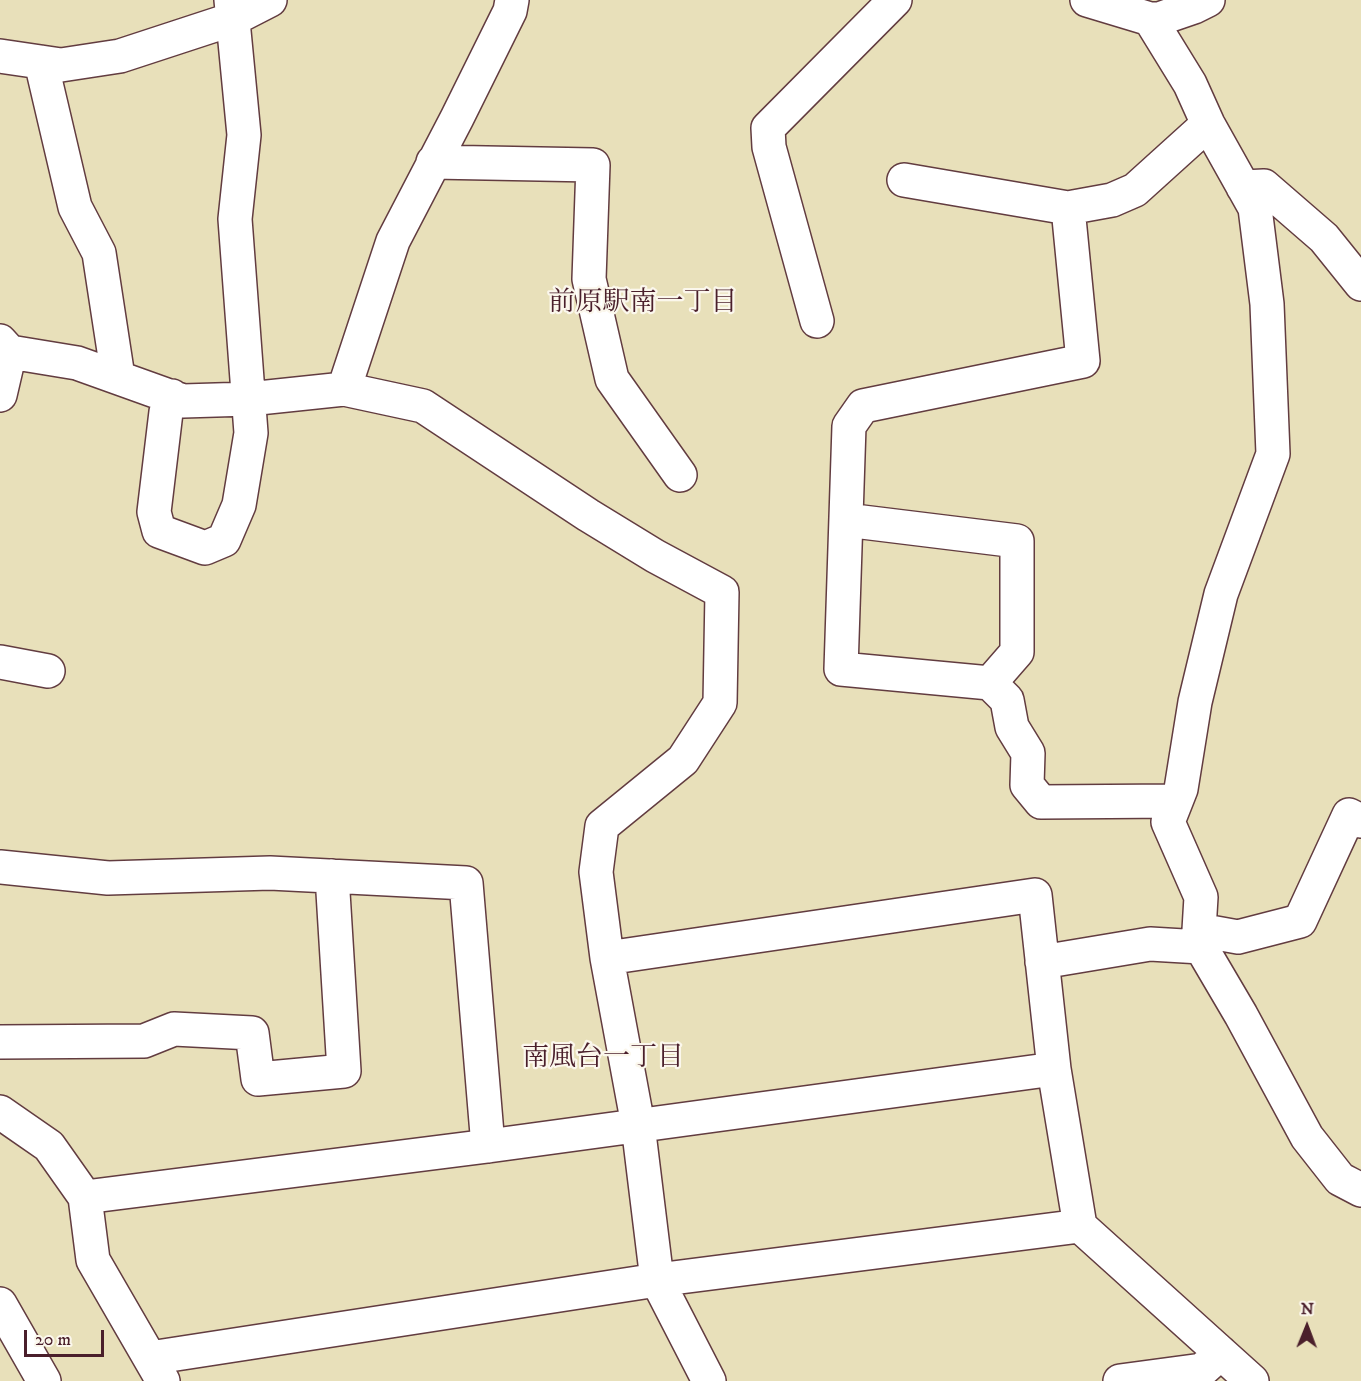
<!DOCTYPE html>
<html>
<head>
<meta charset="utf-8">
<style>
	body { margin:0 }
	#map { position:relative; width:1361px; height:1381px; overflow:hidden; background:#e8e0ba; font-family:"IM FELL DW Pica",serif }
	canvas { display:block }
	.north { position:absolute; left:1277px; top:1297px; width:60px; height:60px; -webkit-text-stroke:4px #fbf7ec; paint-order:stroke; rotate:1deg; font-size:16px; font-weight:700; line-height:24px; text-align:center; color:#4a1f2b }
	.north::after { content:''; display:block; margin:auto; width:21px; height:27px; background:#4a1f2b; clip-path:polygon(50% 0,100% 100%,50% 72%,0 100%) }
	.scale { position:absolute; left:24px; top:1330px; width:80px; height:27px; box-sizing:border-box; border:3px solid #4a1f2b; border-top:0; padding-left:8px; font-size:18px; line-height:21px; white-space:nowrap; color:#4a1f2b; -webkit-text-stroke:4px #fbf7ec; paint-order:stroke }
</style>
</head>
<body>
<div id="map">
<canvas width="1361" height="1381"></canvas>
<div class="north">N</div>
<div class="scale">20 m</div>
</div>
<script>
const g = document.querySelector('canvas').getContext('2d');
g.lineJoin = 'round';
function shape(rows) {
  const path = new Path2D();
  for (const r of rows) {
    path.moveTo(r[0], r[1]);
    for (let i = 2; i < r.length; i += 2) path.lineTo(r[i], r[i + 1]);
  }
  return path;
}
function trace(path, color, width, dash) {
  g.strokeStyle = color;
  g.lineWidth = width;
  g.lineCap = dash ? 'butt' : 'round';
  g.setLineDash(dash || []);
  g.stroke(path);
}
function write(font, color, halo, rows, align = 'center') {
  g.font = font + ' "IM FELL DW Pica","Noto Serif JP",serif';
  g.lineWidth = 4.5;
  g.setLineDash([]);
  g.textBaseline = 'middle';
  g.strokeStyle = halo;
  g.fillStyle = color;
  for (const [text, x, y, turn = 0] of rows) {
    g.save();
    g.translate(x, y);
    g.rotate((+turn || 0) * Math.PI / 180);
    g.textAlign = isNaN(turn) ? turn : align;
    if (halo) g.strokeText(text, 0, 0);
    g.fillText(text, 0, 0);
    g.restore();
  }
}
const minor = shape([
	[1087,0,1150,19,1159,19,1194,7,1208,0],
	[1150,19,1190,84,1208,124,1255,208,1267,304,1273,454,1221,594,1195,702,1181,789,1168,822,1201,897,1199,930,1201,947,1241,1015,1307,1137,1340,1179,1361,1190],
	[0,56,61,65,120,56,233,19,270,0],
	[41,62,75,207,99,253,118,377],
	[433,162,593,165,589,279,612,379,680,475],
	[904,180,1068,208],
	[1243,187,1264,186,1324,238,1361,284],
	[817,321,769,147,768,128,895,0],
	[0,341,10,352,77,363,183,401,249,399,344,389,423,406,588,515,655,556,722,592,720,703,683,760,602,826,596,872,607,958,1035,895,1054,1069],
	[344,389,393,241,457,118,510,11,512,0],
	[0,395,10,352],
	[172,396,166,412,154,512,159,531,205,548,224,540,239,505,251,433,235,219,244,135,231,0],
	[846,520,1017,541,1017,652,990,683],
	[0,662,48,671],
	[1176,801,1041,802,1027,785,1028,753,1012,727,1007,700,990,683,841,669,849,426,863,406,1083,361,1068,208,1112,200,1135,190,1208,124],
	[0,867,108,878,270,873,466,883,488,1146],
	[1199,930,1238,937,1300,921,1349,815,1361,821],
	[607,958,638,1125,657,1280,709,1381],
	[1042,962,1150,944,1201,947],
	[0,1042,144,1041,174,1029,252,1033,258,1079,344,1071,332,876],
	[0,1112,49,1146,85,1197,93,1260,163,1381],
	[85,1197,488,1146,1054,1069,1080,1226,1252,1381],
	[150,1358,657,1280,1080,1226],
	[1120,1381,1202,1370,1221,1353]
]);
const major = shape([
	[0,1304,44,1381]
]);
trace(minor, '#623c40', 36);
trace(major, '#623c40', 36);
trace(minor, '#fff', 33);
trace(major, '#fff', 33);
write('27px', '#4a1f2b', '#fbf7ec', [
	["前原駅南一丁目",643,304],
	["南風台一丁目",603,1059]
]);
</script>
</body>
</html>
